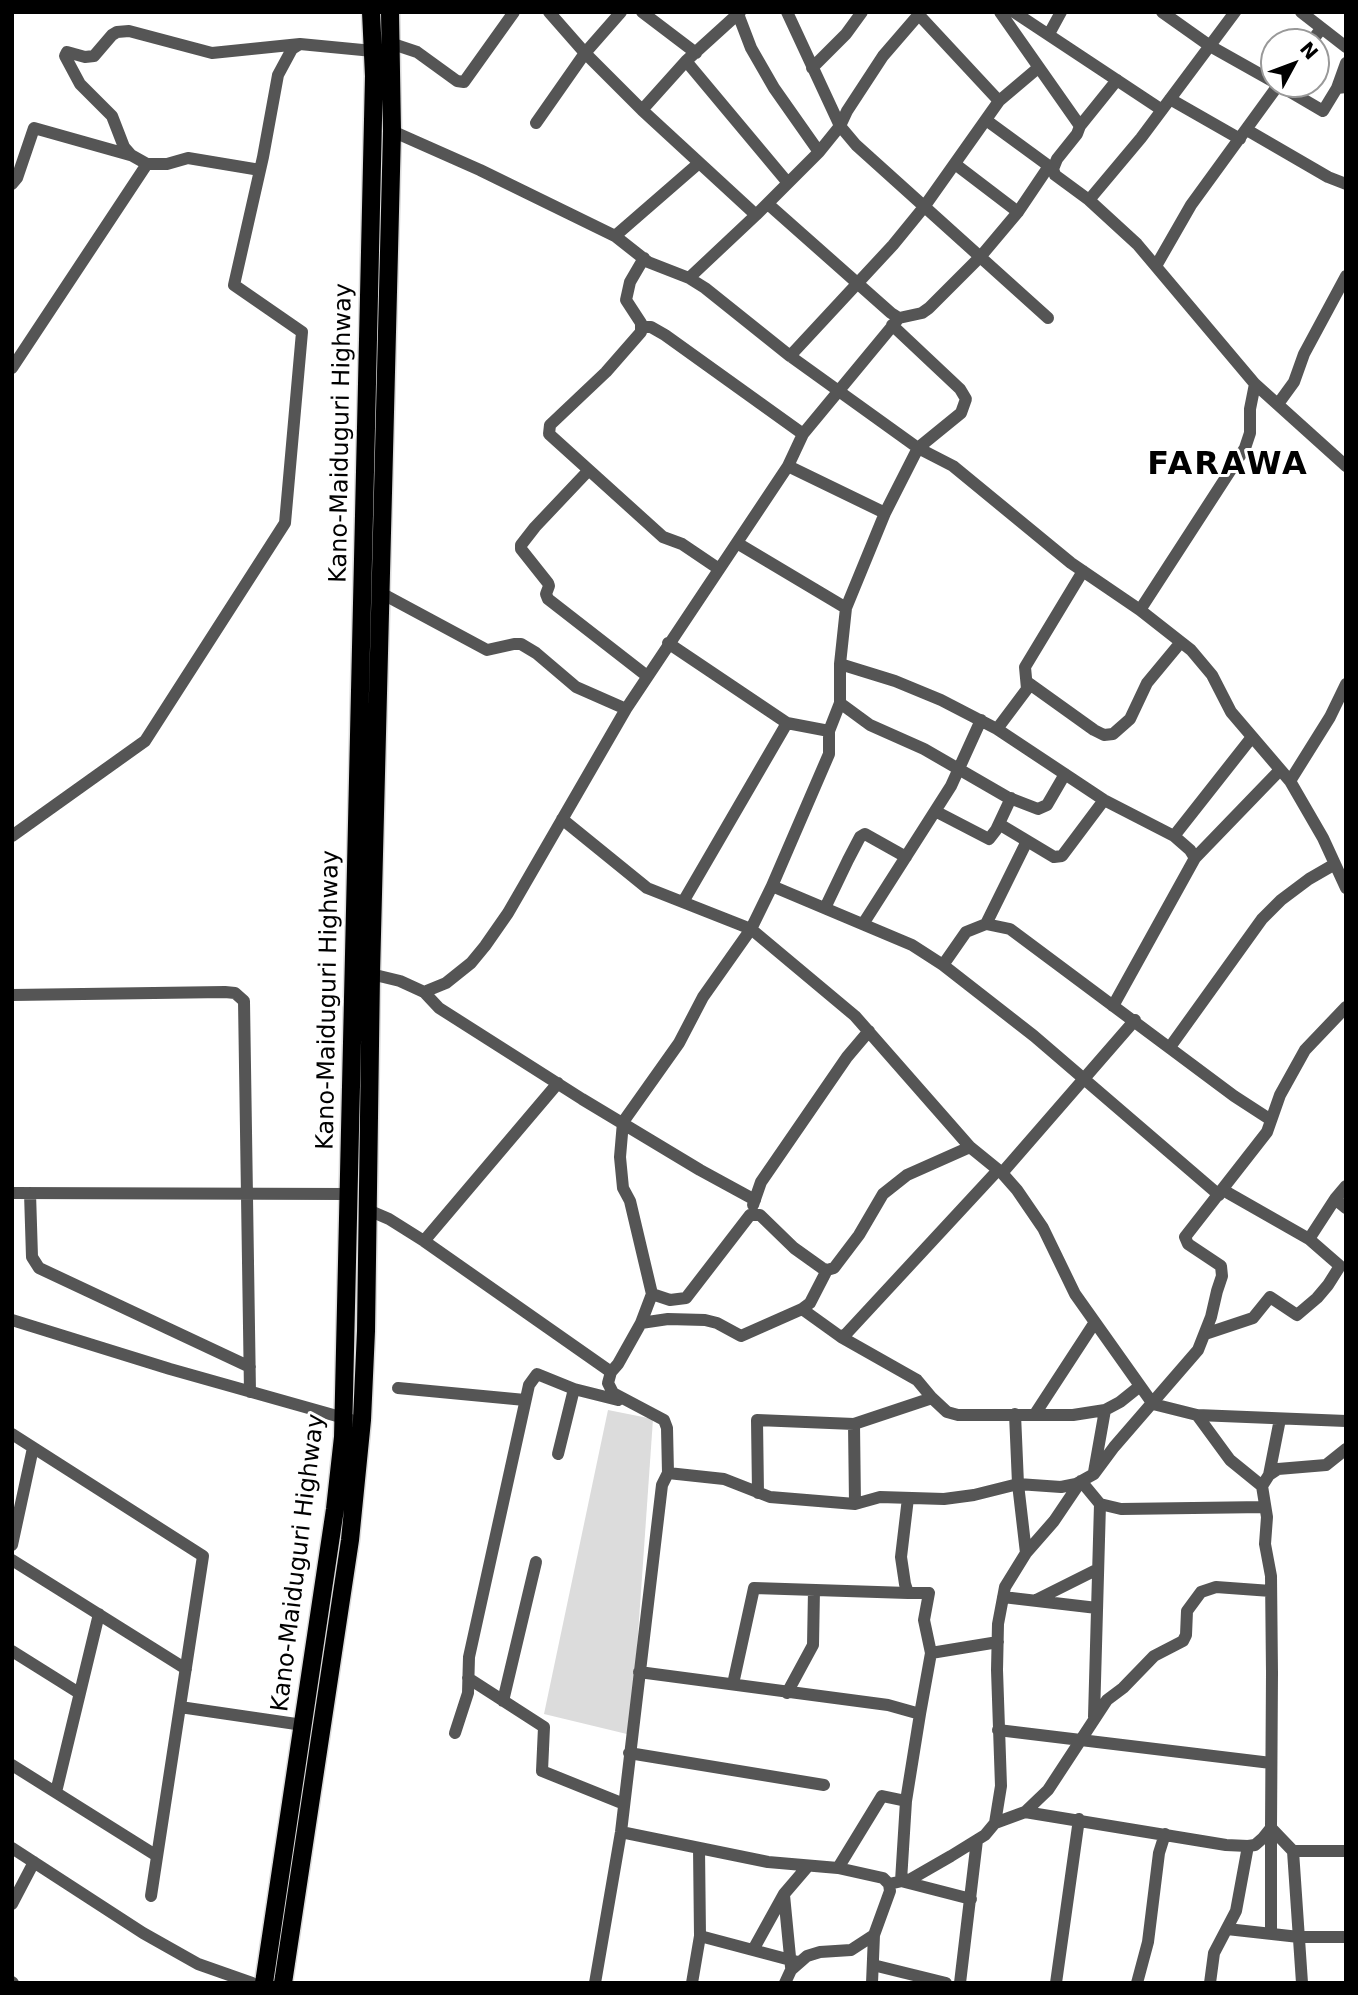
<!DOCTYPE html>
<html>
<head>
<meta charset="utf-8">
<style>
	body { margin:0 }
	#map { position:relative; width:1358px; height:1995px; overflow:hidden; background:#fff; font-family:"DejaVu Sans",sans-serif }
	canvas { display:block }
	.frame { position:absolute; inset:0; border:14px solid #000; pointer-events:none }
	.north { position:absolute; left:1260px; top:28px; width:70px; height:70px; box-sizing:border-box; background:#fff; border:2px solid #999; border-radius:50%; rotate:49deg; font-size:19px; font-weight:700; line-height:28px; text-align:center; color:#000 }
	.north::after { content:''; display:block; margin:auto; width:24px; height:32px; background:#000; clip-path:polygon(50% 0,100% 100%,50% 72%,0 100%) }
</style>
</head>
<body>
<div id="map">
<canvas width="1358" height="1995"></canvas>
<div class="frame"></div>
<div class="north">N</div>
</div>
<script>
const g = document.querySelector('canvas').getContext('2d');
g.lineJoin = 'round';
function fill(path, color) {
  g.fillStyle = color;
  g.fill(path, 'evenodd');
}
function shape(rows) {
  const path = new Path2D();
  for (const r of rows) {
    path.moveTo(r[0], r[1]);
    for (let i = 2; i < r.length; i += 2) path.lineTo(r[i], r[i + 1]);
  }
  return path;
}
function trace(path, color, width, dash) {
  g.strokeStyle = color;
  g.lineWidth = width;
  g.lineCap = dash ? 'butt' : 'round';
  g.setLineDash(dash || []);
  g.stroke(path);
}
function write(font, color, halo, rows, align = 'center') {
  g.font = font + ' "DejaVu Sans",sans-serif';
  g.lineWidth = 6;
  g.setLineDash([]);
  g.textBaseline = 'middle';
  g.strokeStyle = halo;
  g.fillStyle = color;
  for (const [text, x, y, turn = 0] of rows) {
    g.save();
    g.translate(x, y);
    g.rotate((+turn || 0) * Math.PI / 180);
    g.textAlign = isNaN(turn) ? turn : align;
    if (halo) g.strokeText(text, 0, 0);
    g.fillText(text, 0, 0);
    g.restore();
  }
}
fill(shape([
	[608,1410,653,1419,631,1735,544,1714]
]), '#dcdcdc');
const highway = shape([
	[264,1983,335,1509,343,1437,374,76,371,12],
	[283,1983,350,1540,362,1420,366,1331,371,974,392,131,390,12]
]);
trace(highway, '#dbdbdb', 21);
trace(shape([
	[549,12,585,53,642,110,756,215],
	[642,12,696,53],
	[787,12,840,126,856,145,1048,318],
	[1000,12,1080,126],
	[1014,12,1162,110],
	[1162,12,1210,46,1274,82],
	[1301,12,1346,47],
	[738,14,751,48,774,88,819,152],
	[919,15,999,101],
	[1049,34,1061,12],
	[1311,42,1321,29],
	[390,43,417,52,457,81,464,82,514,12],
	[686,61,788,183],
	[812,68,846,34,862,12],
	[1117,80,1080,126,1077,134,1057,159,1053,169,1055,175,1089,200,1137,244,1255,384,1346,466],
	[1277,84,1323,111,1337,88,1346,87],
	[1337,88,1346,63],
	[1170,99,1240,139],
	[642,110,686,61,740,12],
	[986,120,1053,169],
	[536,123,585,53,621,12],
	[1247,130,1328,177,1346,184],
	[392,131,480,170,615,236,648,262,689,278,705,288,790,356,918,448,953,466,1071,563,1140,610,1191,650,1212,675,1231,712,1290,781,1323,838,1346,888],
	[955,164,1018,212],
	[260,170,188,158,167,164,147,164,131,155,124,147,112,116,80,84,65,56,67,52,85,57,94,56,112,35,117,32,129,31,212,53,300,44],
	[12,184,17,178,34,128,130,155],
	[1089,200,1141,138,1235,12],
	[768,204,891,313,899,318],
	[615,236,699,163],
	[644,258,630,282,626,300,641,323,641,332,606,372,550,425,549,434,663,537,682,544,719,569],
	[1156,266,1191,205,1279,84],
	[689,278,756,215,819,152,840,126,847,111,883,56,921,12],
	[642,327,651,327,665,335,803,434],
	[790,356,893,245,924,207,999,101,1038,68],
	[12,368,147,164],
	[1278,404,1294,382,1304,354,1346,276],
	[788,466,885,513],
	[588,471,535,527,521,545,521,549,548,583,549,586,546,594,548,599,647,676],
	[737,543,846,608],
	[381,593,487,650,514,644,521,644,536,653,576,687,626,709],
	[1140,610,1245,448,1250,433,1250,409,1255,384],
	[668,643,787,723,829,731],
	[840,664,895,681,941,700,997,729,1104,800,1174,836,1190,850,1195,858,1113,1006],
	[1027,682,1094,730,1104,735,1113,734,1130,719,1147,683,1181,642],
	[840,703,870,725,924,749,1007,797,1038,809,1047,805,1065,774],
	[997,729,1027,689,1025,667,1083,571],
	[1290,781,1330,717,1346,684],
	[935,811,989,839,996,830,1011,798],
	[562,819,647,888,751,929,855,1016,970,1147,1002,1173,1017,1190,1043,1228,1075,1294,1153,1404,1197,1415,1346,1421],
	[999,824,1054,857,1062,856,1104,800],
	[12,836,145,741,285,523,302,332,234,285,263,157,278,75,292,49,300,44,373,51],
	[1174,836,1252,737],
	[1195,858,1280,770],
	[772,886,912,945,943,965,1034,1036,1219,1195],
	[683,902,787,723],
	[825,908,848,860,860,837,865,834,906,857],
	[863,924,951,786,981,720],
	[986,924,1027,841],
	[943,965,966,932,986,924,1010,929,1234,1096,1271,1120],
	[371,974,400,981,424,992,439,1008,582,1099,700,1170,755,1200],
	[424,992,446,983,471,963,485,946,508,913,626,709,788,466,803,434,899,318,922,313,929,308,981,256,1018,212,1049,166],
	[12,995,225,992,235,993,244,1001,250,1392],
	[1170,1047,1262,919,1281,900,1309,879,1335,864],
	[1002,1173,1135,1020],
	[1223,1190,1309,1239],
	[12,1193,349,1194],
	[30,1193,32,1257,39,1268,250,1367],
	[1335,1199,1346,1186],
	[753,1205,761,1182,847,1057,869,1031],
	[368,1210,389,1219,424,1241,611,1372,618,1364,641,1323,652,1294,630,1201,623,1188,620,1157,623,1122,679,1043,703,997,751,929,772,886,829,754,829,731,840,703,840,664,846,608,885,513,918,448,961,413,966,399,960,389,892,325],
	[424,1241,558,1083],
	[652,1294,670,1300,686,1298,750,1215,760,1215,794,1248,822,1268,827,1270,834,1268,859,1235,883,1194,907,1175,970,1147],
	[802,1309,841,1337,846,1334,998,1170],
	[12,1320,170,1369,351,1420],
	[641,1323,668,1319,705,1320,717,1323,741,1336,802,1309,810,1303,827,1270],
	[1205,1334,1253,1318,1270,1297,1297,1315,1317,1298,1328,1285,1340,1266,1309,1239,1335,1199,1346,1208],
	[841,1337,917,1380,932,1398,947,1412,958,1415,1073,1415,1105,1410,1120,1402,1140,1386],
	[398,1388,525,1400],
	[1015,1414,1018,1484,1026,1553],
	[1035,1414,1095,1322],
	[1197,1415,1230,1460,1262,1486],
	[12,1434,203,1556,151,1896],
	[558,1454,574,1389,618,1400],
	[1094,1472,1105,1410],
	[668,1473,724,1479,770,1497,855,1504,880,1497,944,1499,974,1495,1018,1484,1061,1487,1076,1484,1094,1474,1114,1447,1198,1350,1211,1317,1217,1291,1222,1276,1221,1266,1188,1244,1185,1237,1267,1132,1280,1095,1305,1050,1346,1007],
	[1269,1475,1280,1419],
	[758,1493,757,1420,854,1424],
	[855,1504,854,1424,932,1398],
	[12,1545,33,1448],
	[12,1560,186,1669],
	[1003,1597,1097,1608],
	[1036,1600,1098,1569],
	[12,1651,79,1693],
	[931,1653,998,1642],
	[639,1672,888,1705,920,1714,931,1653,924,1620,929,1593,908,1593,905,1584,901,1557,908,1498],
	[468,1678,544,1727,542,1771,624,1804],
	[733,1684,754,1588,908,1593],
	[787,1693,813,1645,814,1590],
	[503,1701,536,1562],
	[180,1707,303,1725],
	[1094,1717,1100,1504],
	[998,1730,1271,1763],
	[455,1733,468,1693,469,1657,529,1385,537,1374,574,1389],
	[629,1753,824,1785],
	[12,1765,157,1856],
	[56,1792,99,1614],
	[906,1801,901,1881,971,1899],
	[1025,1812,1048,1790,1107,1700,1123,1688,1154,1656,1183,1641,1186,1635,1187,1611,1201,1592,1216,1587,1271,1591],
	[995,1823,1025,1812,1226,1845,1248,1846,1255,1845,1263,1838,1271,1828,1272,1673,1271,1576,1265,1544,1267,1517,1262,1486,1269,1475,1278,1469,1326,1465,1346,1449],
	[1271,1828,1271,1934],
	[1271,1828,1293,1851,1346,1851],
	[621,1832,768,1862,838,1868,883,1878,889,1884,890,1891,874,1935,851,1950,820,1952,807,1956,791,1970,785,1983],
	[12,1848,143,1933,198,1964,252,1983],
	[699,1848,700,1936,798,1962],
	[1293,1851,1302,1983],
	[838,1868,882,1796,906,1801,920,1714],
	[889,1884,911,1879,951,1856,985,1835,995,1823,1001,1786,997,1670,998,1624,1005,1587,1026,1553,1054,1521,1081,1481,1100,1504,1121,1509,1265,1507],
	[784,1895,791,1967],
	[12,1904,34,1862],
	[1227,1929,1299,1937,1346,1937],
	[753,1950,784,1894,808,1866],
	[873,1965,946,1983],
	[12,1982,13,1983],
	[595,1983,621,1832,662,1485,668,1473,667,1428,664,1420,613,1393,608,1383,611,1372],
	[692,1983,700,1936],
	[872,1983,874,1935],
	[960,1983,977,1840],
	[1056,1983,1079,1819],
	[1137,1983,1148,1942,1159,1853,1165,1834],
	[1210,1983,1214,1953,1236,1911,1248,1846]
]), '#555', 12);
trace(highway, '#000', 18);
write('24px', '#000', '#fff', [
	["Kano-Maiduguri Highway",342,433,-89],
	["Kano-Maiduguri Highway",329,1000,-89],
	["Kano-Maiduguri Highway",299,1563,-83]
]);
g.letterSpacing = '2px';
write('bold 32px', '#000', '#fff', [
	["FARAWA",1228,466]
]);
g.letterSpacing = '0px';
</script>
</body>
</html>
